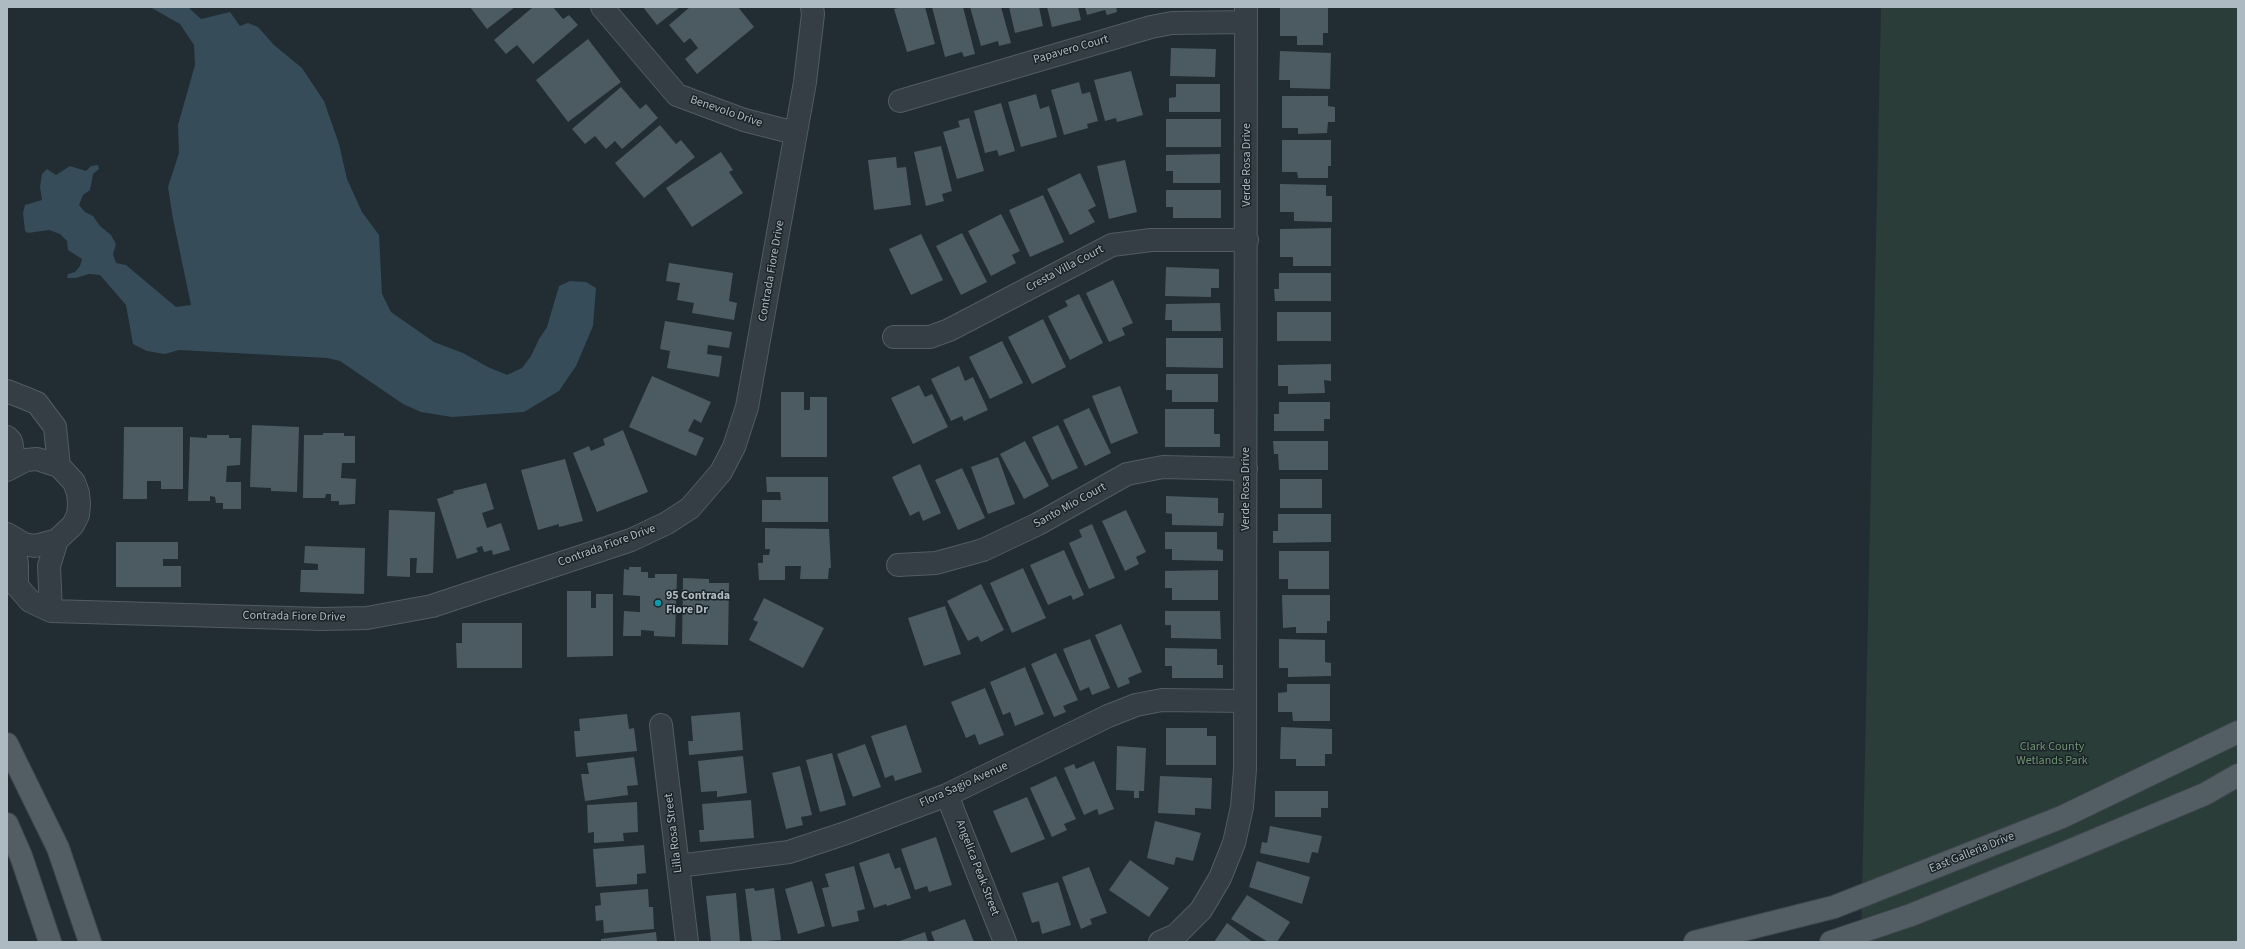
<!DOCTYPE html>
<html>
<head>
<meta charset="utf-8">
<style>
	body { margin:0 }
	#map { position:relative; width:2245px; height:949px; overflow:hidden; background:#212d33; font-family:"Source Sans 3",sans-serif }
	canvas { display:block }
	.frame { position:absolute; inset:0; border:8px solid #aebac1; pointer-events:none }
</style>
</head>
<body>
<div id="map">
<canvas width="2245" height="949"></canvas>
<div class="frame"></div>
</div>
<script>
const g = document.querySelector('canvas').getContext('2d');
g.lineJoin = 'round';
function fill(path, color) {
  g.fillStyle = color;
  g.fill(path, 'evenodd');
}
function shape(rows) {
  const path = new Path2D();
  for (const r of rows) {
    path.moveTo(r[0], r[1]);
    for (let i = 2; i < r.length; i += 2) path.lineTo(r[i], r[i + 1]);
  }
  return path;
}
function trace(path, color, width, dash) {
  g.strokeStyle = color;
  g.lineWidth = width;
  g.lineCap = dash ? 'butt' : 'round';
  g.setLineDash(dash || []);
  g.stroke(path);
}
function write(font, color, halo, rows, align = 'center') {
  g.font = font + ' "Source Sans 3",sans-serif';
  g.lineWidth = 3;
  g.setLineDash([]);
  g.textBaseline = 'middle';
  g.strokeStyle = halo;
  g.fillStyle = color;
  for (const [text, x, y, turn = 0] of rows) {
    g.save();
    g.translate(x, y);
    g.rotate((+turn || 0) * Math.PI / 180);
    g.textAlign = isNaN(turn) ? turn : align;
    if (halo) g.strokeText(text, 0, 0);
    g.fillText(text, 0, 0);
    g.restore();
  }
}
fill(shape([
	[1881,7,2238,7,2238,942,1861,942]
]), '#2a3d38');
fill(shape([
	[150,7,188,7,201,19,230,12,240,26,248,23,258,27,274,45,302,68,324,101,339,144,347,179,362,212,379,235,382,294,391,312,434,342,463,353,488,367,507,375,522,368,531,356,539,339,547,327,559,286,570,281,586,282,596,288,593,326,576,366,559,391,524,412,452,417,421,412,403,404,340,361,327,358,179,350,165,354,147,351,133,344,126,305,100,275,89,274,76,278,67,278,68,274,75,272,80,266,82,259,68,250,67,241,60,234,49,230,28,233,25,231,23,213,25,205,42,200,40,187,42,174,47,169,56,175,70,166,86,171,91,166,98,165,99,169,93,174,90,190,83,195,79,205,85,212,93,216,100,226,111,235,116,244,113,254,116,263,126,265,176,307,191,305,173,219,168,187,179,153,178,125,195,65,194,45,180,24]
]), '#364c58');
fill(shape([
	[470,7,515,7,487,29],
	[533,7,553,7,563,19,569,15,578,25,533,64,517,45,506,54,494,40],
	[643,7,680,7,657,25],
	[690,7,738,7,754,27,697,74,685,59,698,48,690,38,684,43,669,25],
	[902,7,925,7,935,44,907,52,894,9],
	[932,7,963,7,975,54,964,57,962,52,945,57],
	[970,7,1001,7,1011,43,999,46,998,41,981,46],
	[1009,7,1039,7,1043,26,1015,33],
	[1047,7,1078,7,1081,20,1052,27],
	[1085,7,1116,7,1117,12,1107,15,1105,10,1087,15],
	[1280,7,1328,7,1328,33,1323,33,1323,45,1297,45,1297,36,1280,36],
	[588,39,621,82,568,122,536,80],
	[1171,48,1216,49,1215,77,1170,76],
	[1280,51,1331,53,1330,89,1290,88,1290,80,1279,80],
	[1131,71,1143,115,1117,122,1116,118,1105,121,1094,80],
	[1079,82,1082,94,1090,92,1098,121,1087,124,1088,128,1064,135,1051,90],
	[1176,84,1220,84,1220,112,1169,112,1169,98,1176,97],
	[621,87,640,109,646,104,658,118,622,149,615,141,606,149,595,136,585,144,572,129],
	[1036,94,1040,109,1049,106,1057,137,1021,147,1008,102],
	[1282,96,1328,96,1328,106,1335,107,1335,122,1328,122,1327,133,1298,134,1298,128,1282,128],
	[1001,103,1015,151,999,156,997,150,985,153,974,111],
	[969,118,984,171,957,179,943,132,960,127,958,121],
	[1166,119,1221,119,1221,147,1166,147],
	[660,125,676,144,681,140,695,157,644,198,615,163],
	[1282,140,1331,140,1331,166,1328,166,1328,178,1298,178,1297,172,1282,172],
	[941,146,952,191,942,194,944,201,926,206,914,152],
	[721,152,733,170,729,172,743,193,692,227,666,188],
	[1220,154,1220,183,1173,183,1173,171,1166,171,1166,155],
	[896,157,897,168,906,167,911,205,874,210,868,160],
	[1125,160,1137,212,1109,219,1097,166],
	[1080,173,1096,206,1088,210,1095,222,1070,235,1047,189],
	[1280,184,1326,185,1326,196,1332,196,1332,222,1294,221,1294,212,1280,212],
	[1166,190,1221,190,1221,218,1173,218,1173,207,1166,207],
	[1043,195,1064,242,1030,257,1009,210],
	[1001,214,1020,251,1012,255,1016,263,991,276,968,231],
	[1331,228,1331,266,1293,266,1293,257,1280,257,1280,229],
	[962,233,987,282,961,295,936,246],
	[921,234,943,280,911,295,889,249],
	[669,263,733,273,729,301,737,303,734,320,692,313,694,303,677,300,680,283,666,281],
	[1166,267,1219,269,1219,288,1211,288,1211,297,1165,296],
	[1279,273,1331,273,1331,301,1275,301,1274,289,1279,289],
	[1113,280,1133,323,1122,328,1125,335,1109,342,1086,293],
	[1079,294,1103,343,1070,360,1048,316,1068,306,1065,301],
	[1220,303,1221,331,1172,331,1172,320,1165,320,1166,304],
	[1277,312,1331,312,1331,341,1277,341],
	[1043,319,1066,367,1032,384,1008,337],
	[665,321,732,332,729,348,708,345,707,354,722,356,719,377,667,368,670,351,660,349],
	[1166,338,1223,338,1223,368,1166,367],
	[1002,341,1023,383,990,399,969,357],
	[1331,364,1331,381,1324,380,1325,393,1288,394,1288,386,1278,386,1278,365],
	[959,366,965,381,973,377,988,410,964,421,962,416,951,421,931,379],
	[1166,374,1218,374,1218,402,1172,402,1172,390,1166,390],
	[652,376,711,402,701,423,694,419,688,431,704,438,696,456,629,427],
	[919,385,925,397,932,394,948,427,913,444,891,398],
	[1120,386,1138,433,1111,444,1092,396],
	[781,392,804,392,804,410,810,410,810,397,827,397,827,457,781,457],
	[1279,402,1330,402,1330,419,1324,419,1324,431,1274,431,1274,414,1279,414],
	[1089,408,1111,453,1085,466,1063,420],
	[1165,409,1214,409,1214,434,1220,434,1220,447,1165,447],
	[252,425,299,427,297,492,271,491,271,488,250,487],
	[1058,425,1078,468,1052,480,1032,437],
	[124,427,183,427,183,489,161,489,161,481,147,481,147,499,123,499],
	[623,430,648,492,597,512,573,453,589,446,591,451,605,445,603,439],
	[323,433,344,433,344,436,355,436,355,463,342,463,341,478,356,479,355,504,339,505,339,501,331,501,331,494,326,494,325,498,303,498,304,435,323,435],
	[207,435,229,435,229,438,241,438,240,465,227,466,226,482,241,482,241,509,223,509,223,503,216,503,215,497,210,496,210,501,188,501,190,437,207,438],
	[1025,441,1049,486,1024,499,1000,454],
	[1273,441,1328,441,1328,470,1279,470,1278,454,1274,454],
	[998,457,1015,504,988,514,971,467],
	[565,459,583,521,559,527,559,524,538,530,521,470],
	[920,464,941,513,923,521,919,511,910,516,892,477],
	[962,468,985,518,958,530,935,480],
	[766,477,828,477,828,522,762,522,762,500,781,500,780,492,767,492],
	[1280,479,1322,479,1322,508,1280,508],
	[486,483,494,509,482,513,487,528,501,523,510,550,493,555,492,550,484,552,482,546,476,548,478,552,457,559,437,499,454,493,453,491],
	[1166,496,1218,498,1218,513,1224,513,1223,526,1172,525,1172,514,1166,513],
	[389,510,435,512,433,573,416,573,417,558,410,558,410,577,387,576],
	[1126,510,1146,552,1136,557,1139,564,1125,571,1102,521],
	[1278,514,1331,514,1331,542,1273,543,1273,531,1278,531],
	[1092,524,1115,578,1089,589,1069,543,1082,537,1079,530],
	[765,528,829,529,831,568,829,568,828,579,800,579,801,566,785,566,785,580,759,580,758,563,763,563,763,555,769,555,770,549,765,549],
	[1165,532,1217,532,1217,549,1223,550,1223,561,1172,560,1172,549,1165,549],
	[116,542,178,542,178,559,163,559,163,566,181,566,181,587,116,587],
	[305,546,365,548,364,594,300,592,301,570,318,570,318,564,304,563],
	[1064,550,1084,595,1073,600,1071,595,1048,605,1030,565],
	[1279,551,1329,551,1329,589,1288,589,1288,579,1279,579],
	[629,567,641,567,641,572,648,572,648,578,655,578,655,574,677,574,675,637,654,636,654,631,641,630,641,636,623,636,624,611,640,612,640,596,623,595,624,569,629,570],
	[1023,568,1046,618,1012,633,990,583],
	[1218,570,1218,600,1172,600,1172,588,1165,588,1165,571],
	[683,578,709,579,709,583,729,583,728,645,682,644],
	[981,584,1004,630,981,642,978,636,968,641,947,601],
	[567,591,591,591,591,608,596,608,596,594,613,594,613,656,567,657],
	[1282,595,1330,595,1330,621,1327,621,1327,633,1296,633,1296,627,1283,628],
	[764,598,824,628,803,668,749,640,758,622,753,620],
	[945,606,961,654,924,666,908,618],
	[1165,611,1220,611,1221,639,1171,638,1171,625,1165,625],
	[462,623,522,623,522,668,457,668,456,643,462,643],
	[1121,624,1142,672,1128,678,1130,683,1118,688,1095,635],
	[1090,639,1110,688,1092,695,1089,687,1080,691,1063,649],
	[1279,639,1325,640,1325,662,1331,663,1331,676,1288,677,1288,668,1279,668],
	[1165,648,1217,649,1217,665,1223,665,1223,678,1172,678,1172,666,1165,666],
	[1056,653,1078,700,1063,706,1066,712,1054,717,1031,664],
	[1025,667,1044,714,1015,726,1010,712,1003,715,990,682],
	[1287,684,1330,684,1330,721,1293,721,1292,712,1278,712,1278,693,1287,692],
	[985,688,1004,735,979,745,975,734,966,738,951,702],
	[740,712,743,750,689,755,688,741,693,741,691,716],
	[627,714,629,729,634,728,637,751,576,757,574,731,580,731,579,719],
	[906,725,922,772,895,781,893,775,885,778,871,736],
	[1281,727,1332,729,1332,754,1325,754,1325,766,1296,766,1296,759,1280,759],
	[1166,728,1207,728,1207,736,1216,736,1216,765,1166,765],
	[865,744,881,787,853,797,837,754],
	[1117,746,1146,748,1144,791,1139,791,1139,798,1134,798,1134,791,1116,790],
	[832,753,846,805,820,812,806,760],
	[743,756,747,793,717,797,717,791,701,792,698,761],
	[634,757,638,785,627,786,628,795,585,801,581,774,589,774,587,763],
	[1094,761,1114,809,1099,815,1097,809,1084,815,1064,768,1074,764,1076,769],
	[800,766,812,815,801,817,803,825,786,829,772,773],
	[1056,776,1076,819,1064,824,1067,830,1052,837,1030,788],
	[1160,776,1212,778,1211,809,1195,808,1195,815,1158,813],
	[1275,791,1328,791,1328,808,1321,808,1321,817,1275,817],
	[1027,797,1045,839,1011,853,993,811],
	[751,800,754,838,700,842,699,830,704,830,702,804],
	[637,802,638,832,623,833,624,841,594,843,594,832,588,833,587,805],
	[1155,821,1201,833,1193,861,1176,857,1174,865,1147,858],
	[1270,826,1322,836,1318,853,1312,852,1309,863,1260,853,1262,842,1267,843],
	[936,837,952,885,929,892,927,886,915,890,901,849],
	[644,845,646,873,637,874,637,884,596,887,593,849],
	[889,853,895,869,900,867,911,898,887,906,886,904,874,908,859,863],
	[1130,860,1169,888,1149,917,1109,890],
	[1257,861,1310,877,1302,904,1249,887],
	[854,866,865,909,857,911,859,921,832,927,822,888,829,887,825,874],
	[1089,867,1107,913,1090,919,1092,924,1081,929,1062,877],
	[812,881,825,926,798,934,785,889],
	[1058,882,1071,925,1042,934,1039,921,1032,923,1022,893],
	[754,888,755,891,774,888,781,940,752,942,745,889],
	[648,889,649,907,653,907,654,929,604,933,603,920,596,921,595,906,601,905,600,893],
	[736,893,740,942,711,942,706,896],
	[1247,895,1290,922,1277,942,1268,942,1231,919],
	[965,919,974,942,935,942,931,932],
	[1227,923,1253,942,1214,942],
	[656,932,657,942,601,942,601,939],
	[925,932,928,942,897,942]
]), '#4c5a61');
const minor = shape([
	[602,7,677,95,744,120,795,133],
	[900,101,1151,27,1172,23,1246,22],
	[894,337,930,337,949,330,1112,245,1151,240,1247,240],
	[7,391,37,403,55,427,59,466],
	[7,437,11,441,15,464],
	[7,470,26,460,37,459,59,466,74,482,78,493,79,504,78,515,73,525,57,540,35,546,24,544,7,534],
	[13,539,17,564,17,586,30,601,51,611,322,619,367,618,432,606,631,540,667,523,690,508,721,472,734,447,747,407,805,82,813,14,812,7],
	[898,565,936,563,983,550,1038,524,1127,474,1163,467,1246,469],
	[51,611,49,566,57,540],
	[661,725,687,942],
	[947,795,1005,942],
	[678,866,789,852,846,833,947,795,1108,716,1136,705,1162,700,1245,701],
	[1160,942,1176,935,1201,910,1220,878,1234,843,1242,807,1245,769,1246,7]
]);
const major = shape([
	[7,744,58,848,90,942],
	[7,824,21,856,50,942],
	[1695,942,1834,907,2062,817,2238,732],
	[1831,942,1911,915,2057,856,2205,794,2238,775]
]);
trace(minor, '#525c62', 24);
trace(major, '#3e474d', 24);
trace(minor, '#343e44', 22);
trace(major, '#525e64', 22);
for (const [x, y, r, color] of [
	[658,603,4,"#0f9aa8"]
]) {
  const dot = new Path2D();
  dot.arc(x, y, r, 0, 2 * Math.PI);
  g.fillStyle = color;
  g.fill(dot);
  trace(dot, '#1a2328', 1.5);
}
write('12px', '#aebac1', '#1a2328', [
	["Papavero Court",1071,50,-16],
	["Benevolo Drive",726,112,19],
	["Verde Rosa Drive",1247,165,-90],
	["Cresta Villa Court",1065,269,-28],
	["Contrada Fiore Drive",772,271,-80],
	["Verde Rosa Drive",1246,489,-90],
	["Santo Mio Court",1070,506,-29],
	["Contrada Fiore Drive",607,546,-20],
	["Contrada Fiore Drive",294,617,1],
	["Flora Sagio Avenue",964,785,-24],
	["Lilla Rosa Street",674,833,-97],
	["East Galleria Drive",1972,853,-22],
	["Angelica Peak Street",977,868,69]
]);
write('bold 12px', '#aebac1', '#1a2328', [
	["95 Contrada",666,596],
	["Fiore Dr",666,610]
], 'left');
write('12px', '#709470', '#1a2328', [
	["Clark County",2052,747],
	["Wetlands Park",2052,761]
]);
</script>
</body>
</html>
